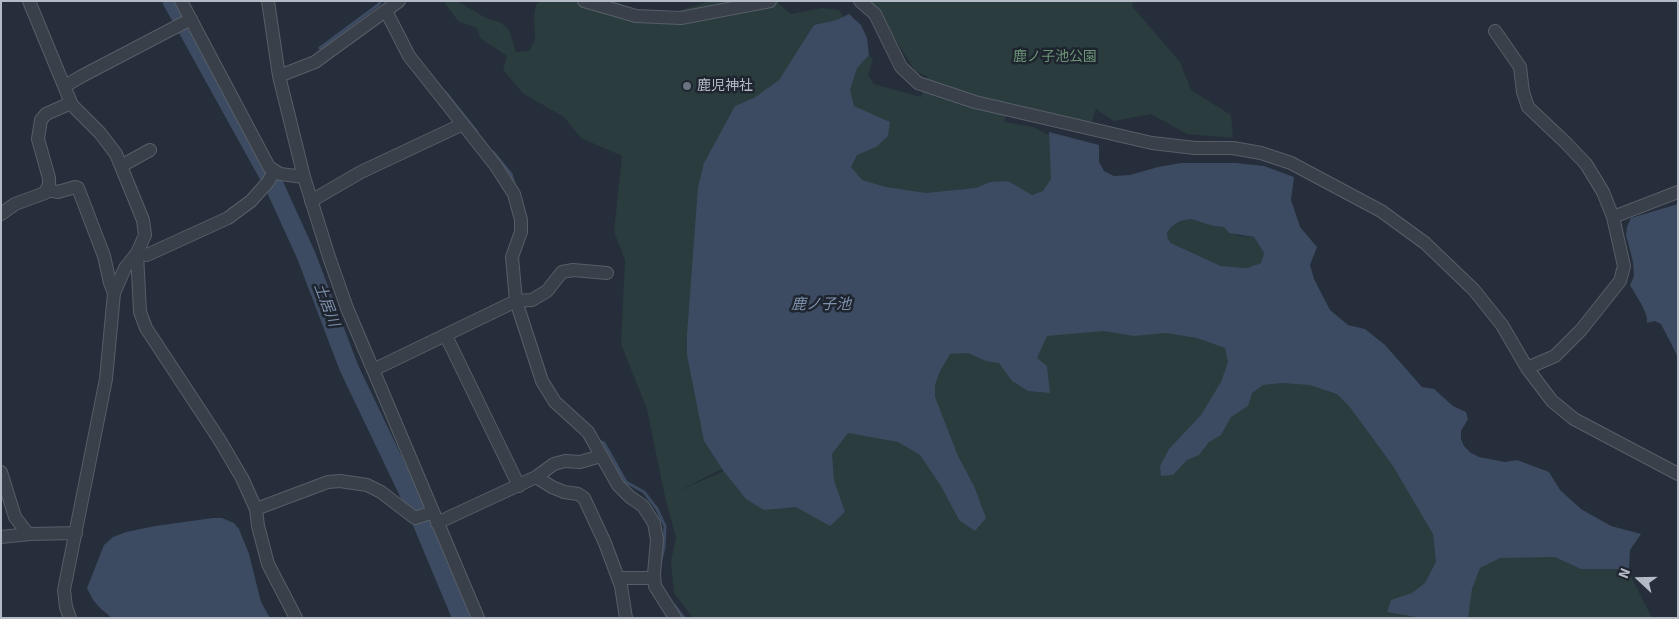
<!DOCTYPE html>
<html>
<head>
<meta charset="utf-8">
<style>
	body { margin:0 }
	#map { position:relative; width:1679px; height:619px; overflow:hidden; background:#252e3a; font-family:Signika,sans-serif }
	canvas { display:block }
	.frame { position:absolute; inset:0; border:2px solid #b4bbc6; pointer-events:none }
	.north { position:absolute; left:1614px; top:554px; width:50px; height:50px; -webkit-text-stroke:4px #1e252f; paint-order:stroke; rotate:291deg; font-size:14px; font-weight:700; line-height:20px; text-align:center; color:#b4bbc6 }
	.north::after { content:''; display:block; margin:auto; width:18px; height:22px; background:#b4bbc6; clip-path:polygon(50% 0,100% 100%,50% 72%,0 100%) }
</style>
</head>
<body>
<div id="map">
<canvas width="1679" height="619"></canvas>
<div class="frame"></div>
<div class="north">N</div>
</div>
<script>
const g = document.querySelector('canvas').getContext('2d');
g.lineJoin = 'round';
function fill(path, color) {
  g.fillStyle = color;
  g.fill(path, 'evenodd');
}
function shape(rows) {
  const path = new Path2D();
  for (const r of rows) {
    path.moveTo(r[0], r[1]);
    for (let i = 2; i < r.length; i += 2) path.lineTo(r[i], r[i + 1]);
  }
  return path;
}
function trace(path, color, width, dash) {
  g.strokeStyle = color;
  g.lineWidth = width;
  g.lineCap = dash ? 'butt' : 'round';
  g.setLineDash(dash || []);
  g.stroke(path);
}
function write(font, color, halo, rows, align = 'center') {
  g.font = font + ' Signika,"Noto Sans JP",sans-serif';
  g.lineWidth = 5;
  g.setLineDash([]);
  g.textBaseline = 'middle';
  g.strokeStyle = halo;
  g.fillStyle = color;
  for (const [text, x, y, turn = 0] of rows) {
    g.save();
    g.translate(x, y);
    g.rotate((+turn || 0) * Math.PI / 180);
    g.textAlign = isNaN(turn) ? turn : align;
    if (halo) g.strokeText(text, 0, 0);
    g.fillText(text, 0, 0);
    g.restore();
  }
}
fill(shape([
	[457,1,486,18,500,22,509,30,516,52,529,51,535,40,534,16,536,5,539,1,614,1,651,15,669,14,710,1,778,1,779,4,791,14,822,8,839,10,855,36,873,60,868,75,874,84,921,97,928,77,915,71,877,9,866,1,1134,1,1132,6,1180,62,1191,90,1231,115,1233,138,1187,134,1151,114,1114,121,1096,109,1091,124,1010,103,1004,122,1033,127,1068,144,1069,182,704,441,722,469,678,491,736,466,816,450,919,360,1037,320,1158,320,1353,385,1451,539,1438,618,693,618,674,593,671,561,676,537,665,497,647,409,621,344,625,260,614,232,622,156,581,138,564,117,524,94,503,70,507,56,480,38,477,28,458,21,444,2],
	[1191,219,1213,226,1224,227,1238,236,1254,237,1264,253,1261,263,1247,268,1221,266,1171,243,1168,239,1167,233,1171,227,1180,221],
	[1489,549,1623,561,1652,618,1456,618,1468,566]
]), '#2a3c3d');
fill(shape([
	[849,14,861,25,867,38,869,55,857,68,850,90,854,106,890,122,888,136,876,147,857,155,851,167,862,180,886,187,926,193,976,188,990,182,1008,181,1032,195,1043,191,1051,179,1049,132,1099,145,1099,162,1104,171,1114,176,1130,175,1158,167,1181,163,1236,163,1264,166,1294,177,1291,200,1300,227,1317,247,1310,265,1314,279,1330,310,1348,325,1365,329,1385,345,1422,387,1434,389,1453,406,1466,412,1468,419,1461,431,1461,439,1464,446,1471,453,1479,457,1505,462,1517,460,1549,472,1560,490,1581,509,1611,526,1641,534,1630,550,1629,569,1581,569,1555,557,1500,558,1480,568,1472,589,1468,618,1422,618,1387,612,1391,600,1412,593,1425,583,1436,562,1433,534,1393,466,1349,406,1337,394,1310,385,1282,383,1263,385,1252,393,1248,406,1231,417,1221,435,1209,442,1199,455,1187,460,1173,475,1161,476,1160,466,1169,449,1201,415,1221,382,1228,362,1225,348,1197,338,1166,333,1134,336,1104,331,1047,336,1037,358,1047,366,1050,393,1028,391,1012,381,999,363,986,361,968,353,950,354,939,373,935,385,935,397,958,456,974,486,986,518,975,531,959,520,941,486,920,455,898,442,848,433,832,454,834,480,845,512,830,526,796,507,764,510,746,499,722,469,704,441,687,355,687,334,698,187,704,163,735,106,754,98,779,80,814,25,837,20],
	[1191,219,1213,226,1224,227,1229,233,1254,237,1264,253,1261,263,1247,268,1221,266,1171,243,1168,239,1167,233,1171,227,1180,221],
	[1678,204,1678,357,1661,324,1655,321,1647,323,1647,318,1643,307,1630,285,1634,276,1633,262,1626,235,1627,227,1631,218],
	[213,518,222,518,234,523,239,529,249,554,261,602,270,618,112,618,101,609,93,600,87,588,104,545,113,537,126,532,155,526]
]), '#3c4b61');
trace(shape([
	[320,48,378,5,381,1],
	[445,92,477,132],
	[493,152,511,174,514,184],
	[598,441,604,443,626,482,644,492,657,509,665,526,664,547,661,560],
	[674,605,684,618]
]), '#3c4b61', 3);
trace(shape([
	[172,1,275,187,306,255,349,368,416,508,462,618]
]), '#3c4b61', 19);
const minor = shape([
	[29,1,72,105,100,133,116,154,143,220,145,235,137,253,125,268,114,293,106,379,64,590,66,607,70,618],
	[181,1,269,167,280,174,304,177],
	[268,1,279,76,304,177,329,257,347,308,478,618],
	[584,1,636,16,681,18,770,1],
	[860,1,875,14,901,67,918,83,975,102,1152,143,1195,148,1233,148,1261,153,1291,163,1381,211,1425,243,1474,290,1502,325,1527,368,1552,401,1574,419,1678,474],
	[386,11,409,56,496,166,514,194,521,220,521,232,512,257,516,301,542,381,555,402,588,432,618,485,630,497,643,506,654,523,657,540,654,574,655,586,675,618],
	[1495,31,1520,67,1523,92,1528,107,1565,142,1586,164,1603,192,1613,217],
	[279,76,315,62,399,1],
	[65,86,82,76,191,19],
	[121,166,150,150],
	[274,171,268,182,251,201,228,218,147,255,137,253,140,312,146,328,219,439,242,478,256,509,258,526,268,564,296,618],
	[46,190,58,192,75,187,78,188,104,256,110,283,114,293],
	[311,201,361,172,463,124],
	[1,214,15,204,45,193,49,185,49,178,38,139,41,120,46,114,71,103],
	[446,336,519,486],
	[1527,368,1555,356,1581,330,1620,281,1624,266,1613,217,1678,192],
	[373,370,516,301,532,300,547,291,562,272,573,270,607,273],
	[1,472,15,517,28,534],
	[536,477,554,464,565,461,580,462,601,456],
	[256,509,328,482,340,481,367,485,381,492,415,518,433,512],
	[437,523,536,477,552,487,564,492,578,494,584,498,605,543,621,586,626,618],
	[1,537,30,534,76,533],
	[618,578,654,578]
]);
trace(minor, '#575e68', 14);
trace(minor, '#39404a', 12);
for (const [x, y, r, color] of [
	[687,86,5,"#6b7280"]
]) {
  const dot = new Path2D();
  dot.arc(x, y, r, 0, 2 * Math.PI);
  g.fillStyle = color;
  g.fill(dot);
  trace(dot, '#1e252f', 2);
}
write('14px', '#6d9477', '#1e252f', [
	["鹿ノ子池公園",1055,57]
]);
write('14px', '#b4bbc6', '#1e252f', [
	["鹿児神社",697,86]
], 'left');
write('italic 15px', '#7e90ab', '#1e252f', [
	["土居川",326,305,69],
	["鹿ノ子池",821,305]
]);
</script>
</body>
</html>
